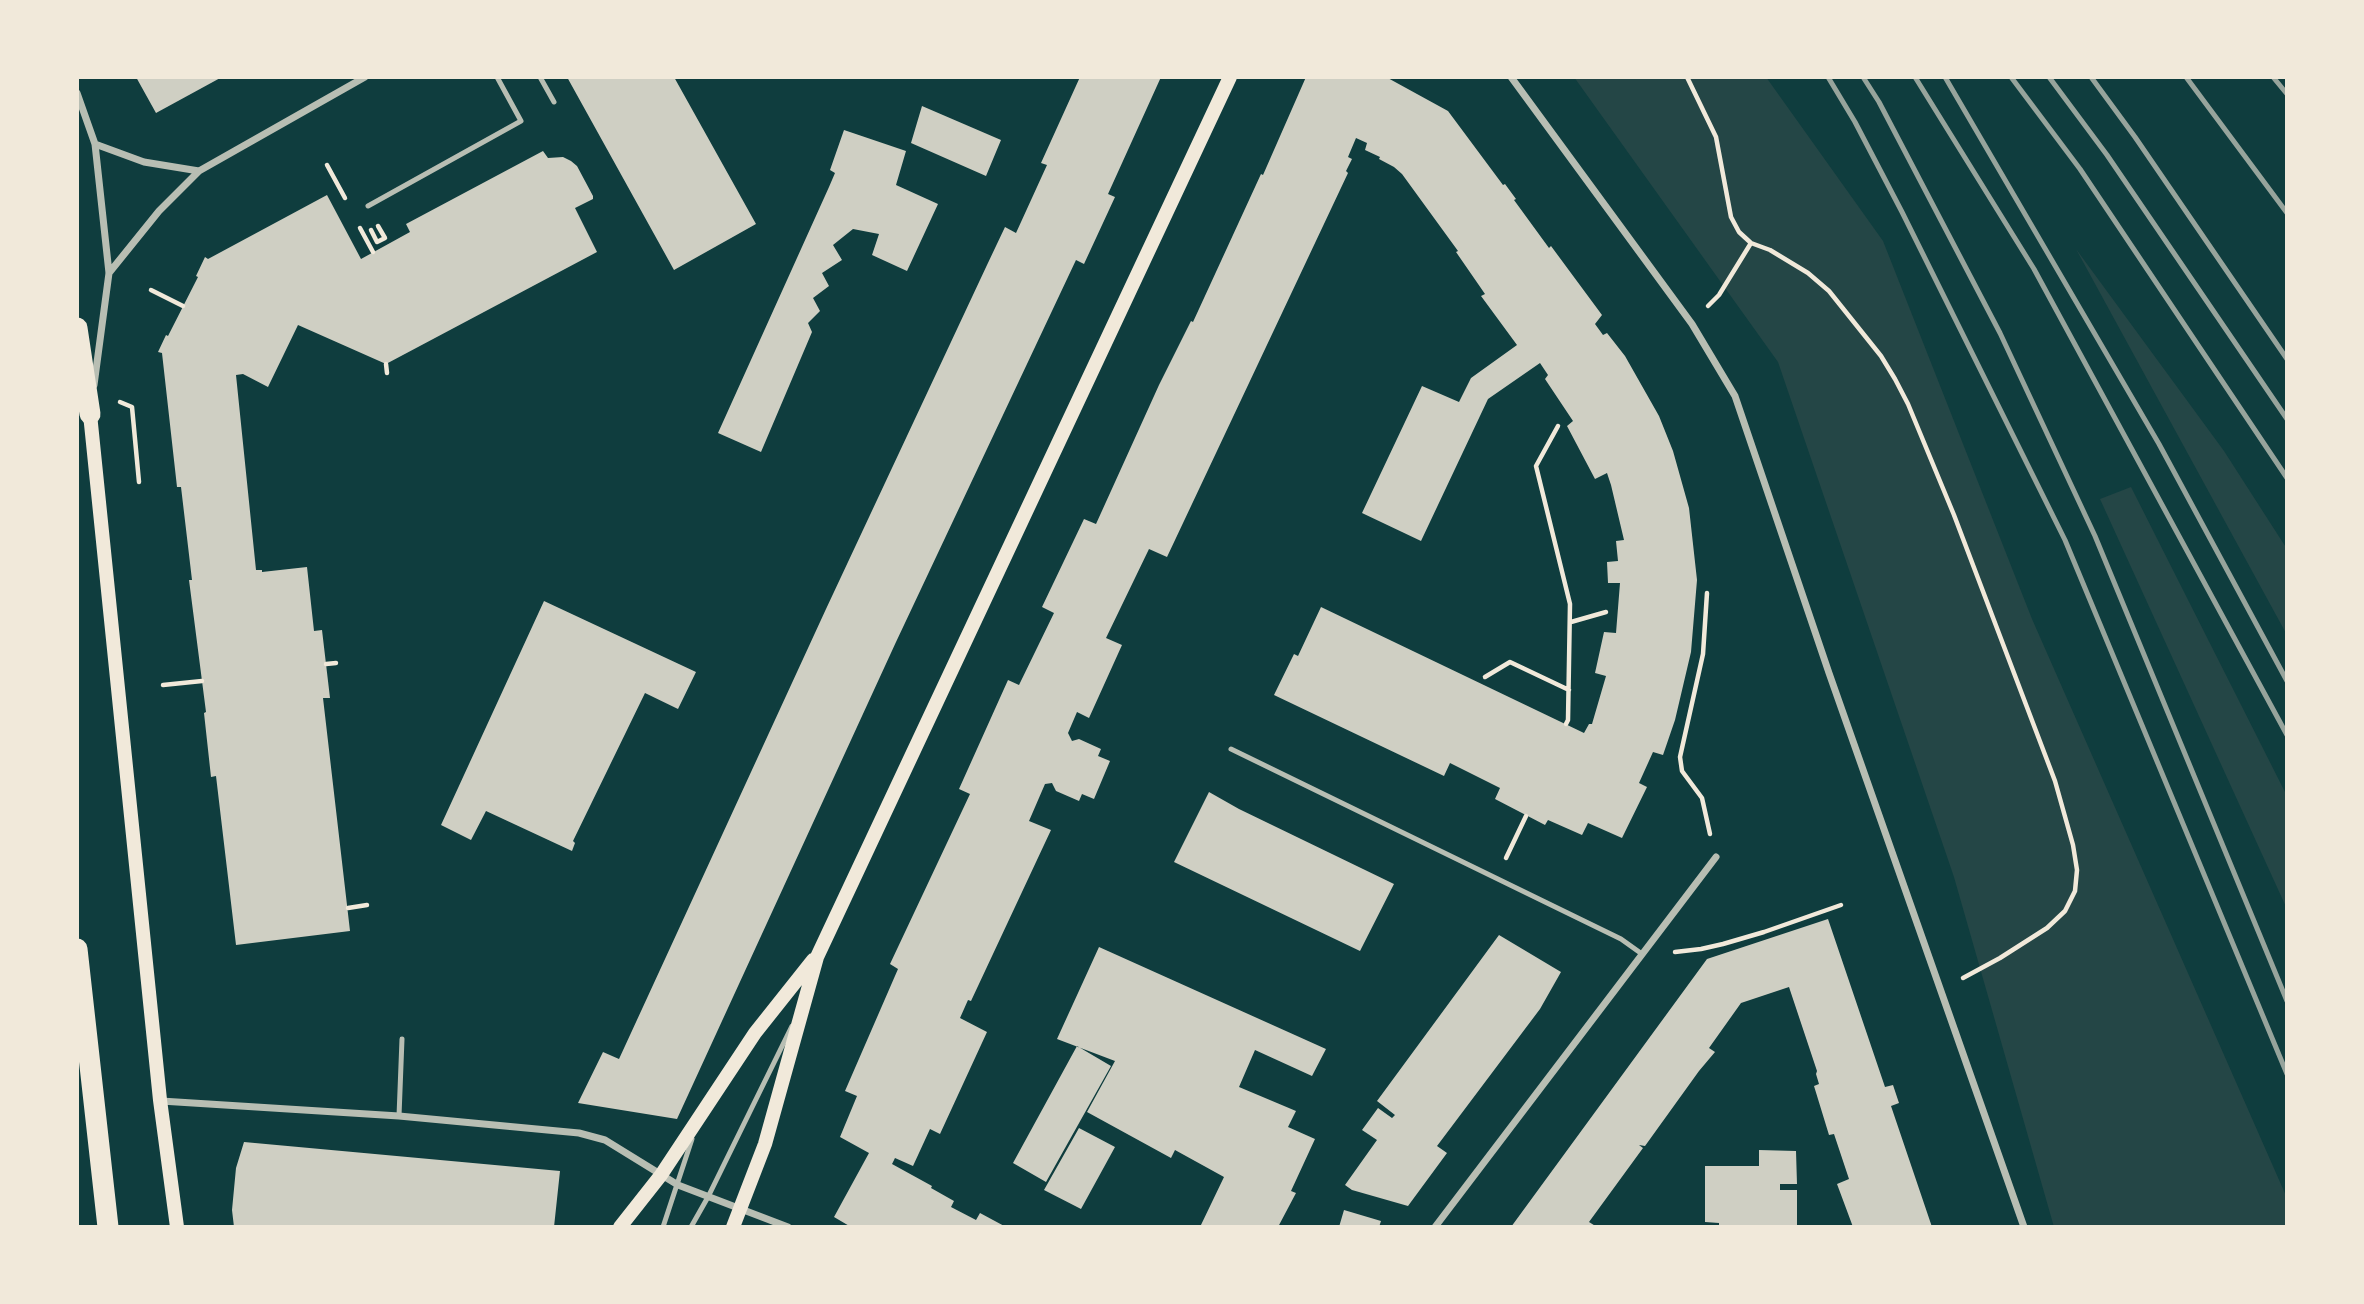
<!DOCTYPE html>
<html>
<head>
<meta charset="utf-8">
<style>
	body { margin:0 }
	#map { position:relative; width:2364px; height:1304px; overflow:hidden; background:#0f3d3e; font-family:"IBM Plex Sans",sans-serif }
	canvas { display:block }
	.frame { position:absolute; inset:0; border:79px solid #f1e9da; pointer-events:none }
</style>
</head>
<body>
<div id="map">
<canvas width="2364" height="1304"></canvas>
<div class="frame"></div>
</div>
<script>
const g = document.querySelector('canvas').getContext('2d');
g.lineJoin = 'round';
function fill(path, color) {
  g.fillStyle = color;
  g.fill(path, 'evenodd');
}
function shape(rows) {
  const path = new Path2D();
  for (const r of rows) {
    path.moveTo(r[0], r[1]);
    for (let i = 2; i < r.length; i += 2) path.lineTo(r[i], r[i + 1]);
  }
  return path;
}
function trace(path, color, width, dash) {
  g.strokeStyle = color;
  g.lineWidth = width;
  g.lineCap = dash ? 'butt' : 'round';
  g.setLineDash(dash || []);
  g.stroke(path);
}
fill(shape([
	[1574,77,1766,77,1883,241,2032,619,2287,1198,2287,1227,2054,1227,1954,877,1778,362],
	[2076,249,2224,451,2287,549,2287,635],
	[2131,487,2287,796,2287,909,2100,499]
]), '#244646');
fill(shape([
	[136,77,222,77,156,113],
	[567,77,674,77,756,224,674,270],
	[1080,77,1161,77,1108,194,1115,197,1084,264,1076,260,896,642,677,1119,578,1103,603,1052,619,1059,826,609,987,265,1005,227,1016,233,1047,165,1041,163],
	[1306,77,1386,77,1448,111,1503,185,1505,184,1516,199,1514,200,1549,248,1551,246,1602,315,1595,324,1603,335,1607,333,1625,356,1659,416,1673,451,1689,508,1697,580,1691,652,1675,720,1663,755,1653,752,1639,783,1647,787,1622,838,1588,823,1582,835,1548,820,1545,825,1495,799,1500,788,1450,763,1444,776,1274,695,1294,654,1298,656,1321,607,1584,733,1589,724,1592,724,1606,676,1595,673,1604,632,1616,633,1620,583,1608,583,1607,562,1618,561,1616,541,1624,540,1611,485,1607,473,1595,479,1567,426,1573,421,1545,379,1548,375,1540,363,1488,399,1421,541,1362,513,1422,386,1459,402,1471,378,1517,345,1481,296,1485,294,1456,252,1458,251,1402,174,1394,167,1379,159,1380,157,1365,150,1367,143,1356,138,1348,157,1352,159,1346,171,1348,173,1167,557,1149,549,1106,638,1122,645,1089,718,1077,712,1068,733,1072,741,1079,739,1101,749,1098,756,1110,761,1094,799,1082,794,1079,801,1056,791,1052,783,1045,784,1029,821,1051,830,971,1001,968,1000,960,1018,987,1032,940,1134,930,1129,913,1166,895,1158,892,1164,932,1186,931,1188,954,1201,951,1207,976,1220,980,1213,1006,1227,851,1227,834,1217,869,1153,840,1137,857,1096,845,1091,898,969,890,964,970,794,959,789,1008,680,1019,685,1054,613,1042,607,1084,519,1096,524,1159,385,1191,321,1193,322,1261,174,1263,175],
	[922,106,1001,140,986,176,911,143],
	[844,130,906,151,896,185,938,204,907,271,872,255,879,234,853,229,833,245,842,260,822,273,829,286,813,298,820,311,808,323,812,332,761,452,718,433,829,187,835,173,830,170],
	[543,151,548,158,563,157,571,161,577,166,593,196,593,199,575,208,597,252,386,364,298,325,268,387,243,374,236,375,256,570,262,570,262,572,307,567,314,631,322,630,330,698,323,698,350,931,236,945,216,776,211,777,204,713,206,712,189,580,192,580,181,487,177,487,162,353,158,352,166,335,168,336,198,277,196,276,205,257,208,259,327,195,361,259,410,232,406,224],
	[544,601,696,672,678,709,645,693,573,841,575,843,572,851,486,811,471,840,441,825],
	[1209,792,1239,809,1394,884,1360,951,1174,862],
	[1828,919,1885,1087,1893,1085,1899,1103,1891,1106,1932,1227,1853,1227,1837,1184,1849,1179,1834,1134,1829,1135,1814,1086,1819,1084,1816,1074,1817,1071,1789,987,1741,1003,1709,1048,1715,1052,1699,1071,1645,1146,1639,1145,1643,1148,1589,1222,1597,1227,1511,1227,1707,959],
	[1499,935,1561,972,1540,1009,1437,1146,1447,1153,1408,1206,1352,1190,1345,1185,1377,1140,1362,1130,1378,1108,1392,1118,1395,1115,1377,1101],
	[1099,947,1326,1049,1312,1076,1255,1050,1239,1087,1296,1111,1288,1127,1315,1139,1291,1191,1296,1193,1278,1227,1200,1227,1224,1177,1175,1150,1171,1158,1087,1112,1115,1061,1057,1039],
	[1077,1046,1111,1066,1046,1182,1013,1163],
	[1079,1128,1115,1147,1081,1209,1044,1190],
	[244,1142,560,1171,554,1227,234,1227,232,1210,236,1168],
	[1759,1150,1796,1151,1797,1184,1780,1184,1780,1190,1797,1190,1797,1227,1719,1227,1719,1223,1705,1222,1705,1166,1759,1166],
	[1344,1210,1381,1221,1379,1227,1339,1227]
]), '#cfcfc3');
trace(shape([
	[1687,77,1716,137,1731,217,1739,232,1751,243,1719,295,1708,306],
	[327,165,345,198],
	[360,228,373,252],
	[371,230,377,242,385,238,378,226],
	[1751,243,1770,250,1808,273,1829,291,1881,356,1895,379,1908,404,1954,515,2055,781,2073,845,2077,870,2075,891,2065,911,2047,928,2000,958,1963,978],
	[151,290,183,306],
	[386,364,387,373],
	[120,402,132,407,139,482],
	[1558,426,1536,466,1570,604,1568,720,1566,724],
	[1707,593,1703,654,1680,757,1682,771,1702,798,1710,834],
	[1571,622,1606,612],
	[326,664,336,663],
	[1485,677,1510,662,1569,690],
	[163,685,202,681],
	[1506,858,1526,816],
	[348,908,367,905],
	[1675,952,1701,949,1723,944,1764,932,1841,905]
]), '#f1e9da', 4.5);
trace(shape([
	[540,77,554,102],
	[368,206,521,121,497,77],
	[1231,749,1621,939,1642,954],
	[399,1116,402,1039],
	[663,1227,692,1139],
	[691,1227,708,1197,792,1026]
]), '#b8beb3', 5);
trace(shape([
	[1511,77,1692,324,1735,396,1829,673,2024,1227],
	[77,93,95,144,109,273,94,385],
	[95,144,144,162,199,171],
	[109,273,159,211,199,171,365,77],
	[161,1101,399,1116,579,1133,605,1140,678,1185,788,1227],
	[1435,1227,1716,857]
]), '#b8beb3', 7);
trace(shape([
	[90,414,160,1100,177,1227],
	[620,1227,661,1175,755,1033,813,960],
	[733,1227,765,1144,817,957,1230,77]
]), '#f1e9da', 14);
trace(shape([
	[77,328,90,414],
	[77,949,108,1227]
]), '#f1e9da', 21);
trace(shape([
	[1828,77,1855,122,1902,212,2065,540,2287,1074],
	[1863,77,1879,102,2000,333,2095,536,2287,1001],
	[1915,77,2034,269,2287,735],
	[1945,77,2159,444,2287,681],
	[2011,77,2080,169,2287,478],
	[2049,77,2107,155,2287,419],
	[2091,77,2135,137,2287,359],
	[2186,77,2287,213],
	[2273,77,2287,94]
]), '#97a49c', 5);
</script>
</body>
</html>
